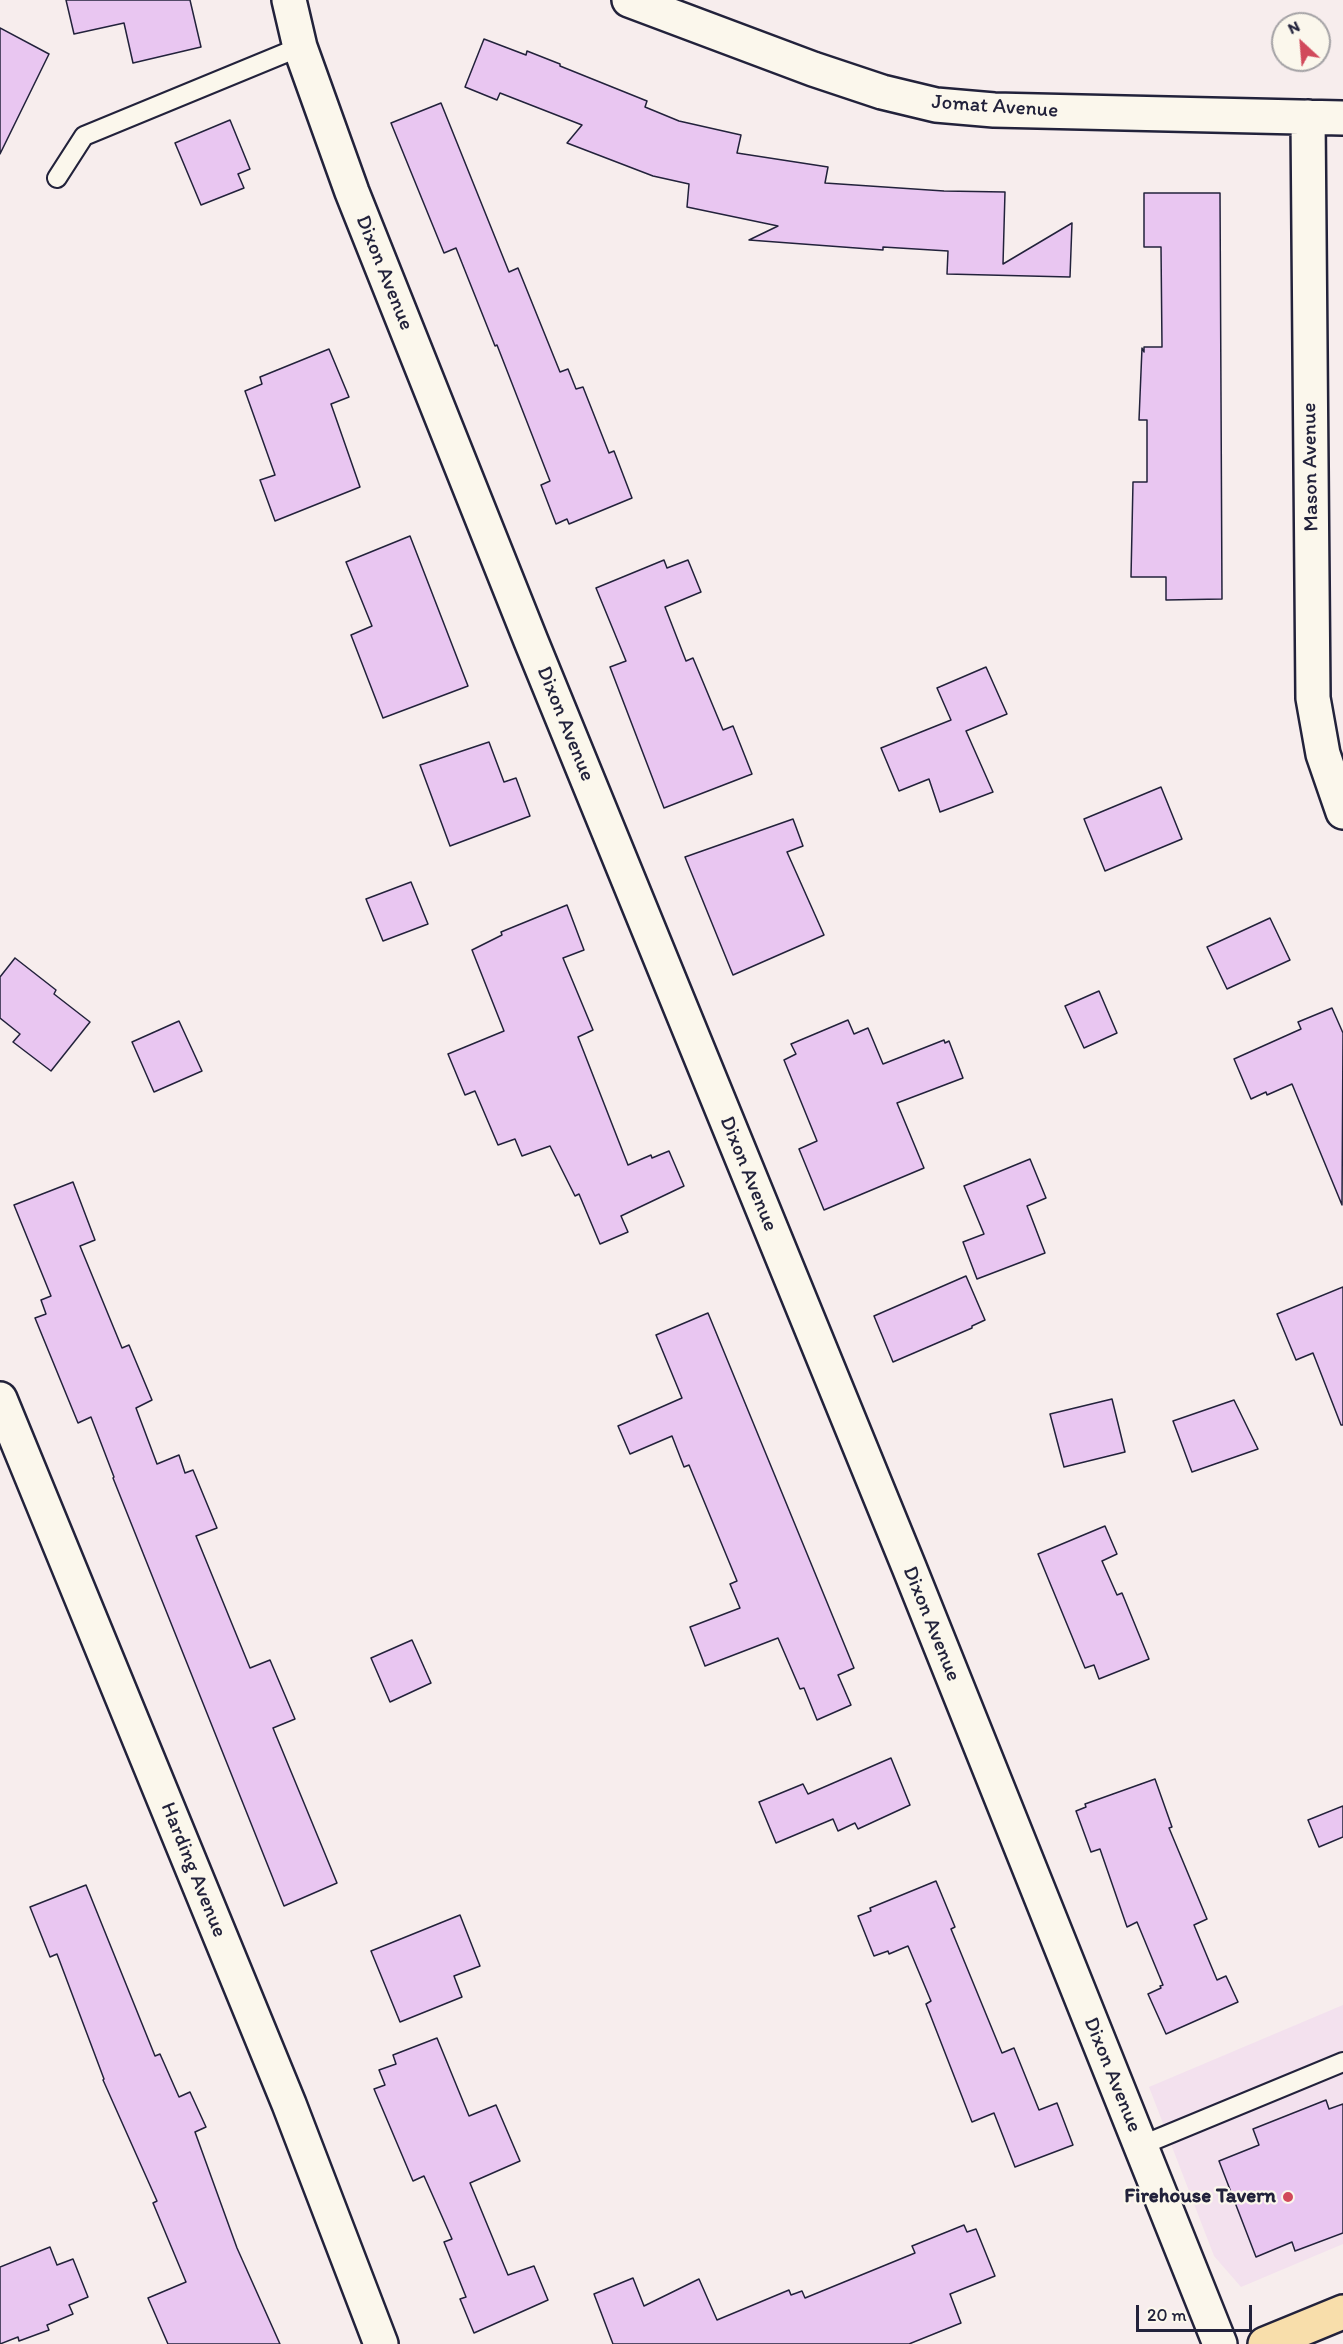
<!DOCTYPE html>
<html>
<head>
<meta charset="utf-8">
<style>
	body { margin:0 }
	#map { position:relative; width:1343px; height:2344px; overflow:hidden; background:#f7eded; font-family:Itim,sans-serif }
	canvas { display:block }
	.north { position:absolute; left:1271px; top:12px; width:60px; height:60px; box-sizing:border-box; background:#fbf7ec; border:2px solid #a4a2a5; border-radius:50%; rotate:334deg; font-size:16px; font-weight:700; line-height:24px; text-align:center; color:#22223b }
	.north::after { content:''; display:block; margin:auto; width:21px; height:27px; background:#d1495b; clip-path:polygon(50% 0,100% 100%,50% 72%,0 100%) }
	.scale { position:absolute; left:1136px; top:2305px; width:116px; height:27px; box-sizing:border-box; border:3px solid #22223b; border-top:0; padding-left:8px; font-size:18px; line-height:21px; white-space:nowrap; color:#22223b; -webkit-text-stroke:4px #fbf7ec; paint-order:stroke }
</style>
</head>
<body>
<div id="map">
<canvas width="1343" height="2344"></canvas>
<div class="north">N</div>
<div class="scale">20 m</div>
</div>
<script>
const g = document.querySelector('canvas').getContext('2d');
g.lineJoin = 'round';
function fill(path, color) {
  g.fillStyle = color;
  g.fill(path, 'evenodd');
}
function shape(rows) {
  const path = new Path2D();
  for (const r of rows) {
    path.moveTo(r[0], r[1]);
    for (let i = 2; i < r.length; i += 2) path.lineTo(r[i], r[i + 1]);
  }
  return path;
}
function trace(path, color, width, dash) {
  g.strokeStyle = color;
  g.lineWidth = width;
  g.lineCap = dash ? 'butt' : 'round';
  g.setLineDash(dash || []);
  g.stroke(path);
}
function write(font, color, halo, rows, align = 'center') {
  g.font = font + ' Itim,sans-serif';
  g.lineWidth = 4.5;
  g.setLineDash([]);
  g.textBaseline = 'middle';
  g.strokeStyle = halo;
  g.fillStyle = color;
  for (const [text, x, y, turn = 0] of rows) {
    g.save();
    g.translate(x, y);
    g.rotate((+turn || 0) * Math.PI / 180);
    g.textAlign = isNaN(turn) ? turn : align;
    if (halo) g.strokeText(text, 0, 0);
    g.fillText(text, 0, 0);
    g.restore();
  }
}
fill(shape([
	[1343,2005,1343,2244,1241,2287,1214,2256,1149,2087]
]), '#f3e1ee');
const building = shape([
	[66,0,190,0,201,47,133,63,124,23,74,34,66,0],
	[0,28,49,54,0,154,0,28],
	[484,39,526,55,527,51,560,64,560,66,647,101,645,107,679,121,741,135,737,153,828,167,825,183,944,191,1005,192,1003,264,1072,223,1070,277,947,274,948,251,883,247,883,250,749,240,778,226,687,207,689,184,653,176,567,143,582,125,500,93,497,100,465,87,484,39],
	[441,103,509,272,518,268,560,372,568,369,576,389,583,387,609,453,614,451,632,498,569,524,567,519,556,524,541,485,550,481,497,345,495,346,456,248,444,253,391,123,441,103],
	[230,120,250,169,238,174,244,188,201,205,175,143,230,120],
	[1144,193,1220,193,1222,599,1166,600,1166,577,1131,577,1133,482,1147,482,1147,420,1139,420,1142,348,1144,352,1144,347,1162,347,1161,247,1144,247,1144,193],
	[329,349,349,397,331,404,360,487,275,521,260,480,275,475,245,391,262,384,260,377,329,349],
	[410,536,468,686,383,718,351,635,372,626,346,562,410,536],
	[664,560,667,568,688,560,701,592,665,607,686,661,693,658,723,730,733,726,752,774,664,808,610,667,626,661,596,588,664,560],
	[986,667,1007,714,966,731,993,792,940,812,929,779,899,791,881,748,951,720,937,688,986,667],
	[489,742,504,782,516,778,530,816,450,846,420,765,489,742],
	[1161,787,1182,839,1105,871,1084,819,1161,787],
	[793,819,803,846,787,852,824,935,733,975,685,857,793,819],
	[411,882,428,924,383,941,366,899,411,882],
	[567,905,584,950,563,958,593,1030,578,1037,628,1165,651,1155,652,1158,669,1151,684,1186,621,1216,628,1232,600,1244,579,1194,575,1196,550,1146,522,1156,515,1139,498,1145,475,1091,465,1095,448,1054,504,1031,472,950,502,935,501,932,567,905],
	[1270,918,1290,960,1227,989,1207,947,1270,918],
	[15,958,56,990,54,994,90,1022,51,1071,13,1042,20,1034,0,1018,0,977,15,958],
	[1099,991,1117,1033,1084,1048,1065,1006,1099,991],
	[1332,1008,1343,1033,1342,1205,1292,1084,1267,1095,1266,1092,1251,1099,1234,1059,1301,1029,1298,1022,1332,1008],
	[848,1020,854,1034,868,1028,883,1064,944,1040,945,1043,949,1041,963,1078,897,1103,924,1168,824,1210,799,1149,817,1141,784,1060,796,1054,791,1044,848,1020],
	[179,1021,202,1071,154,1092,132,1042,179,1021],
	[1030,1159,1046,1198,1027,1206,1045,1253,977,1279,963,1242,984,1234,964,1186,1030,1159],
	[73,1182,95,1240,80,1246,122,1348,129,1345,152,1400,136,1408,157,1464,179,1455,185,1473,193,1470,217,1528,196,1536,250,1668,270,1660,295,1719,273,1728,337,1883,284,1906,113,1478,114,1477,91,1417,78,1423,35,1318,46,1314,41,1300,51,1296,14,1205,73,1182],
	[966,1276,985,1320,972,1326,972,1328,893,1362,874,1316,966,1276],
	[1343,1287,1343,1425,1341,1425,1313,1353,1296,1360,1277,1314,1343,1287],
	[708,1313,854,1668,838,1675,851,1705,817,1720,804,1688,800,1689,778,1638,705,1666,690,1627,740,1608,730,1584,737,1581,689,1465,684,1467,672,1436,630,1454,618,1426,682,1398,656,1335,708,1313],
	[1112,1399,1125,1452,1064,1467,1050,1414,1112,1399],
	[1234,1400,1258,1449,1192,1472,1173,1421,1234,1400],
	[1105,1526,1117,1554,1102,1561,1117,1595,1122,1593,1149,1659,1099,1679,1094,1665,1085,1668,1038,1554,1105,1526],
	[412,1640,431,1683,390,1702,371,1658,412,1640],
	[891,1758,910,1805,858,1829,855,1823,838,1831,833,1819,776,1843,759,1802,803,1784,808,1794,891,1758],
	[1155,1779,1172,1827,1169,1828,1207,1919,1194,1925,1217,1980,1226,1976,1238,2002,1166,2034,1148,1994,1161,1988,1160,1986,1163,1985,1137,1922,1127,1927,1100,1849,1091,1852,1076,1811,1086,1807,1085,1804,1155,1779],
	[1343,1806,1343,1837,1319,1847,1308,1820,1343,1806],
	[936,1881,955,1927,951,1929,1002,2053,1014,2048,1039,2110,1057,2103,1073,2145,1015,2167,994,2113,972,2122,926,2004,931,2001,908,1946,889,1954,888,1951,874,1956,858,1916,871,1911,870,1908,936,1881],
	[86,1885,155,2056,160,2054,179,2097,190,2092,206,2127,195,2132,237,2248,280,2344,168,2344,148,2298,186,2282,153,2203,157,2201,103,2080,104,2079,57,1954,50,1957,30,1907,86,1885],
	[460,1915,480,1966,454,1976,462,1997,400,2022,371,1951,460,1915],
	[437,2038,469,2116,496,2105,520,2161,470,2183,508,2275,534,2266,548,2300,474,2333,460,2299,466,2297,444,2242,452,2239,424,2176,413,2181,374,2089,385,2085,379,2070,396,2064,393,2055,437,2038],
	[1326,2100,1329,2109,1343,2104,1343,2233,1295,2251,1292,2242,1256,2257,1219,2161,1259,2145,1253,2129,1326,2100],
	[964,2225,967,2232,976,2229,995,2276,950,2294,961,2323,909,2344,613,2344,594,2294,633,2278,644,2306,699,2279,717,2320,789,2290,791,2295,802,2291,805,2298,915,2253,912,2246,964,2225],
	[50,2247,57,2265,73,2259,88,2297,69,2305,73,2314,47,2325,49,2330,19,2341,18,2337,0,2344,0,2267,50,2247]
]);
fill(building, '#e9c6f1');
trace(building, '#22223b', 1.5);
const service = shape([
	[57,178,84,136,300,47],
	[1140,2146,1343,2062]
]);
const minor = shape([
	[289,0,300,47,352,192,531,641,909,1567,1220,2344],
	[629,0,813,69,882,92,936,105,994,110,1343,118],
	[1308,117,1313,698,1323,754,1343,812],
	[0,1399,289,2104,381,2344]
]);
const primary = shape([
	[1265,2344,1343,2312]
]);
trace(service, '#22223b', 22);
trace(minor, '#22223b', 38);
trace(primary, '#22223b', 38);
trace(service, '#fbf7ec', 18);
trace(minor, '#fbf7ec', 33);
trace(primary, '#f8deab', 33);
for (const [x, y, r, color] of [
	[1288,2197,6,"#d1495b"]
]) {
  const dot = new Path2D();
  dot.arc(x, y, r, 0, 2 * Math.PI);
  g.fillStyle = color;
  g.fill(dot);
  trace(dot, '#fbf7ec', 2);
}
write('21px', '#22223b', '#fbf7ec', [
	["Jomat Avenue",995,107,4],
	["Dixon Avenue",384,273,68],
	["Mason Avenue",1311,467,-91],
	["Dixon Avenue",565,724,68],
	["Dixon Avenue",748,1174,68],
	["Dixon Avenue",931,1624,68],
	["Harding Avenue",193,1870,68],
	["Dixon Avenue",1112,2075,68]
]);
write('bold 21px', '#22223b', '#fbf7ec', [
	["Firehouse Tavern",1276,2197]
], 'right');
</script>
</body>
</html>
